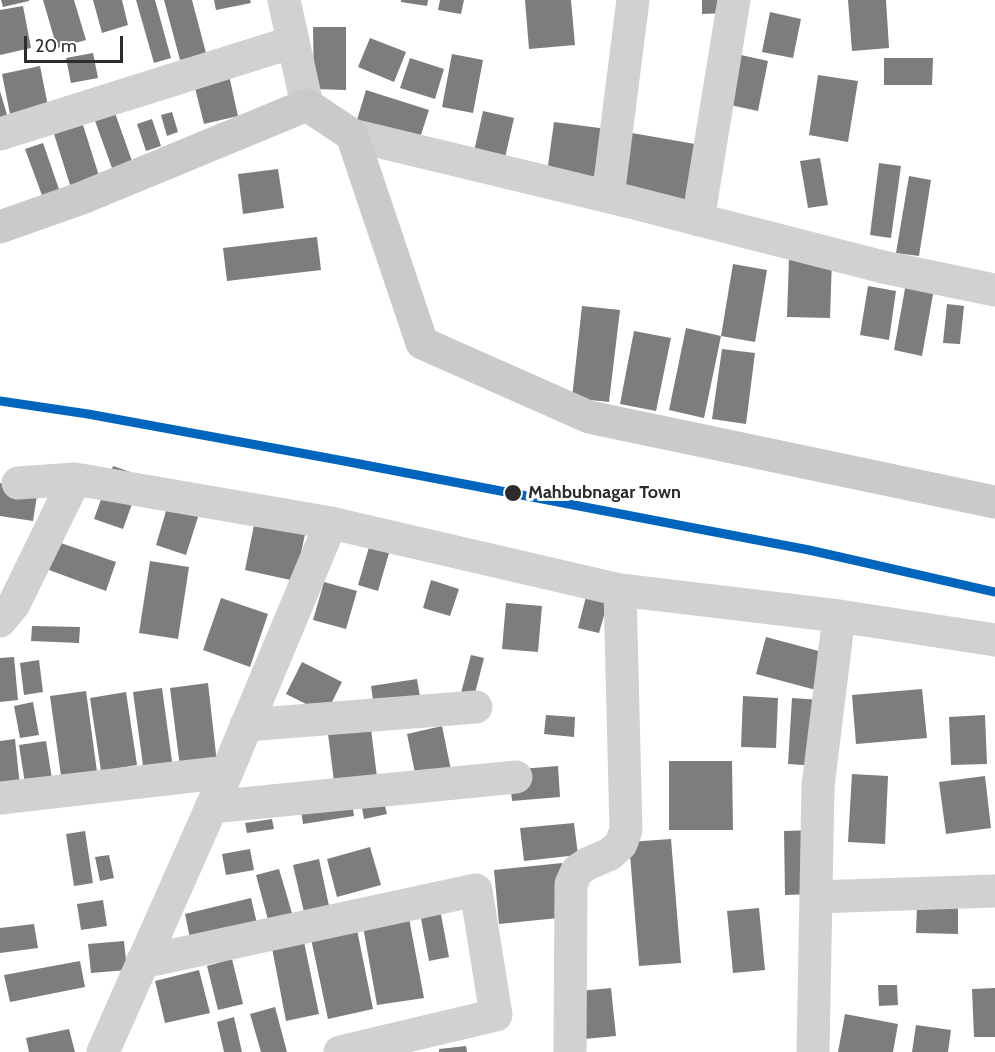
<!DOCTYPE html>
<html>
<head>
<meta charset="utf-8">
<style>
	body { margin:0 }
	#map { position:relative; width:995px; height:1052px; overflow:hidden; background:#fff; font-family:Cabin,sans-serif }
	canvas { display:block }
	.scale { position:absolute; left:24px; top:36px; width:99px; height:27px; box-sizing:border-box; border:3px solid #2c2c2c; border-top:0; padding-left:8px; font-size:18px; line-height:21px; white-space:nowrap; color:#2c2c2c; -webkit-text-stroke:4px #fff; paint-order:stroke }
</style>
</head>
<body>
<div id="map">
<canvas width="995" height="1052"></canvas>
<div class="scale">20 m</div>
</div>
<script>
const g = document.querySelector('canvas').getContext('2d');
g.lineJoin = 'round';
function fill(path, color) {
  g.fillStyle = color;
  g.fill(path, 'evenodd');
}
function shape(rows) {
  const path = new Path2D();
  for (const r of rows) {
    path.moveTo(r[0], r[1]);
    for (let i = 2; i < r.length; i += 2) path.lineTo(r[i], r[i + 1]);
  }
  return path;
}
function trace(path, color, width, dash) {
  g.strokeStyle = color;
  g.lineWidth = width;
  g.lineCap = dash ? 'butt' : 'round';
  g.setLineDash(dash || []);
  g.stroke(path);
}
function write(font, color, halo, rows, align = 'center') {
  g.font = font + ' Cabin,sans-serif';
  g.lineWidth = 6;
  g.setLineDash([]);
  g.textBaseline = 'middle';
  g.strokeStyle = halo;
  g.fillStyle = color;
  for (const [text, x, y, turn = 0] of rows) {
    g.save();
    g.translate(x, y);
    g.rotate((+turn || 0) * Math.PI / 180);
    g.textAlign = isNaN(turn) ? turn : align;
    if (halo) g.strokeText(text, 0, 0);
    g.fillText(text, 0, 0);
    g.restore();
  }
}
fill(shape([
	[1,0,29,0,29,1,3,7],
	[43,0,74,0,86,40,57,48],
	[93,0,122,0,128,25,102,33],
	[136,0,155,0,171,58,154,63],
	[164,0,192,0,206,53,180,60],
	[214,0,250,0,251,3,216,10],
	[401,0,428,0,427,6,401,2],
	[440,0,464,0,461,14,438,10],
	[525,0,571,0,575,45,529,49],
	[702,0,726,0,726,13,702,14],
	[848,0,886,0,889,48,852,51],
	[23,6,31,48,0,55,0,10],
	[770,12,801,19,793,58,762,52],
	[313,27,346,27,346,90,314,89],
	[370,38,406,52,394,82,358,67],
	[93,53,98,78,71,83,66,58],
	[732,53,768,61,758,111,721,103],
	[452,54,483,60,473,113,442,107],
	[410,58,444,69,435,99,400,88],
	[884,58,933,58,932,85,884,85],
	[40,66,48,106,10,114,2,74],
	[228,71,238,116,204,124,193,80],
	[818,75,858,81,848,142,809,135],
	[366,90,429,110,419,141,357,120],
	[0,91,8,118,0,119],
	[483,111,514,118,504,162,473,156],
	[172,112,178,132,167,136,161,115],
	[115,113,132,161,112,168,95,121],
	[152,119,161,146,146,151,137,124],
	[554,122,607,129,600,188,546,180],
	[83,125,100,179,71,188,54,134],
	[632,133,695,144,686,204,623,194],
	[43,143,60,192,43,198,25,149],
	[820,158,828,205,808,208,800,161],
	[879,163,901,166,891,238,870,235],
	[278,169,284,208,243,214,238,174],
	[909,176,931,180,919,256,896,253],
	[317,237,321,270,227,281,223,248],
	[789,258,832,259,830,318,787,317],
	[733,264,767,270,755,342,721,336],
	[906,283,934,289,922,356,894,350],
	[868,286,896,291,889,340,860,335],
	[947,304,964,306,960,344,943,343],
	[582,306,620,310,609,402,572,398],
	[686,328,721,336,704,418,669,410],
	[634,331,671,338,656,411,620,404],
	[722,349,755,353,746,424,712,419],
	[113,466,142,476,123,529,94,519],
	[0,483,38,489,33,521,0,516],
	[172,491,203,501,186,555,156,545],
	[256,515,307,525,295,581,245,570],
	[58,542,116,562,106,591,49,570],
	[369,547,389,553,378,591,358,585],
	[150,561,189,567,178,639,139,633],
	[431,580,459,589,450,616,423,608],
	[324,582,357,591,346,629,313,620],
	[589,585,611,591,599,633,578,628],
	[221,598,268,614,250,667,203,650],
	[506,603,542,606,538,652,502,649],
	[32,626,80,627,79,643,31,641],
	[766,637,826,653,816,690,756,674],
	[471,655,484,658,474,697,461,693],
	[14,657,18,700,0,702,0,658],
	[39,660,43,692,24,695,20,663],
	[302,662,342,682,326,714,286,694],
	[417,679,423,715,376,721,371,686],
	[208,683,217,763,180,767,170,688],
	[162,688,173,769,144,773,133,692],
	[922,689,927,738,856,744,852,695],
	[86,691,98,779,62,783,50,696],
	[126,692,137,765,101,771,90,698],
	[743,696,778,698,776,748,741,747],
	[792,698,821,700,818,766,788,764],
	[33,702,39,735,20,738,14,706],
	[546,715,575,717,574,737,544,734],
	[985,715,987,764,951,765,949,717],
	[370,721,378,785,335,789,327,726],
	[442,726,451,770,416,778,407,734],
	[15,739,20,786,0,788,0,741],
	[46,741,53,785,26,790,19,745],
	[669,761,732,761,733,830,669,830],
	[558,766,560,797,512,801,509,770],
	[852,774,888,776,885,844,848,842],
	[985,776,991,828,946,834,939,782],
	[382,793,387,814,364,819,360,798],
	[351,795,354,816,303,824,300,804],
	[272,819,274,829,247,833,245,823],
	[574,823,578,855,524,861,520,828],
	[816,830,817,894,785,895,784,831],
	[85,831,93,883,74,886,66,834],
	[671,839,681,963,639,966,629,842],
	[370,847,381,885,337,897,327,859],
	[250,849,254,870,226,875,222,854],
	[109,855,114,878,100,881,95,857],
	[319,859,332,920,307,925,293,865],
	[562,863,568,917,499,924,494,870],
	[279,869,294,920,270,927,256,875],
	[251,898,259,932,192,948,185,914],
	[103,900,107,926,81,930,77,904],
	[439,904,449,957,429,961,419,908],
	[917,905,958,906,958,934,916,933],
	[759,908,765,970,733,973,727,911],
	[408,913,424,998,377,1005,362,921],
	[34,924,38,948,0,953,0,928],
	[356,925,373,1009,328,1019,310,934],
	[124,941,127,970,91,973,88,944],
	[304,942,319,1014,286,1021,272,948],
	[232,959,243,1004,218,1010,207,966],
	[80,961,85,987,10,1002,4,975],
	[199,970,210,1013,165,1023,155,981],
	[878,985,897,985,898,1005,879,1006],
	[611,988,616,1036,584,1039,579,991],
	[995,988,995,1037,974,1037,972,989],
	[275,1007,287,1052,261,1052,250,1014],
	[845,1014,898,1024,893,1052,838,1052],
	[234,1017,242,1052,224,1052,217,1022],
	[916,1025,951,1030,948,1052,912,1052],
	[69,1029,75,1052,29,1052,26,1038],
	[466,1046,467,1052,439,1052,439,1049]
]), '#7d7d7d');
trace(shape([
	[284,0,307,105],
	[0,134,293,42],
	[352,135,630,202,883,267,995,290],
	[608,197,633,0],
	[698,220,734,0],
	[18,483,75,479,331,523,620,590,839,616,995,640],
	[0,621,14,604,75,479],
	[246,725,476,707],
	[0,798,227,772],
	[211,807,516,777],
	[816,897,995,891],
	[142,962,476,890,496,1015,340,1052],
	[103,1052,227,772,331,523],
	[570,1052,571,884,577,871,587,864,610,854,621,844,626,830,620,590],
	[813,1052,818,786,839,616]
]), '#d1d1d1', 33);
trace(shape([
	[0,227,82,198,307,105,352,135,422,343,589,417,995,502]
]), '#cacaca', 33);
trace(shape([
	[0,401,88,414,344,461,809,550,995,592]
]), '#0065bd', 9);
for (const [x, y, r, color] of [
	[513,493,9,"#2c2c2c"]
]) {
  const dot = new Path2D();
  dot.arc(x, y, r, 0, 2 * Math.PI);
  g.fillStyle = color;
  g.fill(dot);
  trace(dot, '#fff', 2);
}
write('bold 18px', '#2c2c2c', '#fff', [
	["Mahbubnagar Town",528,493]
], 'left');
</script>
</body>
</html>
